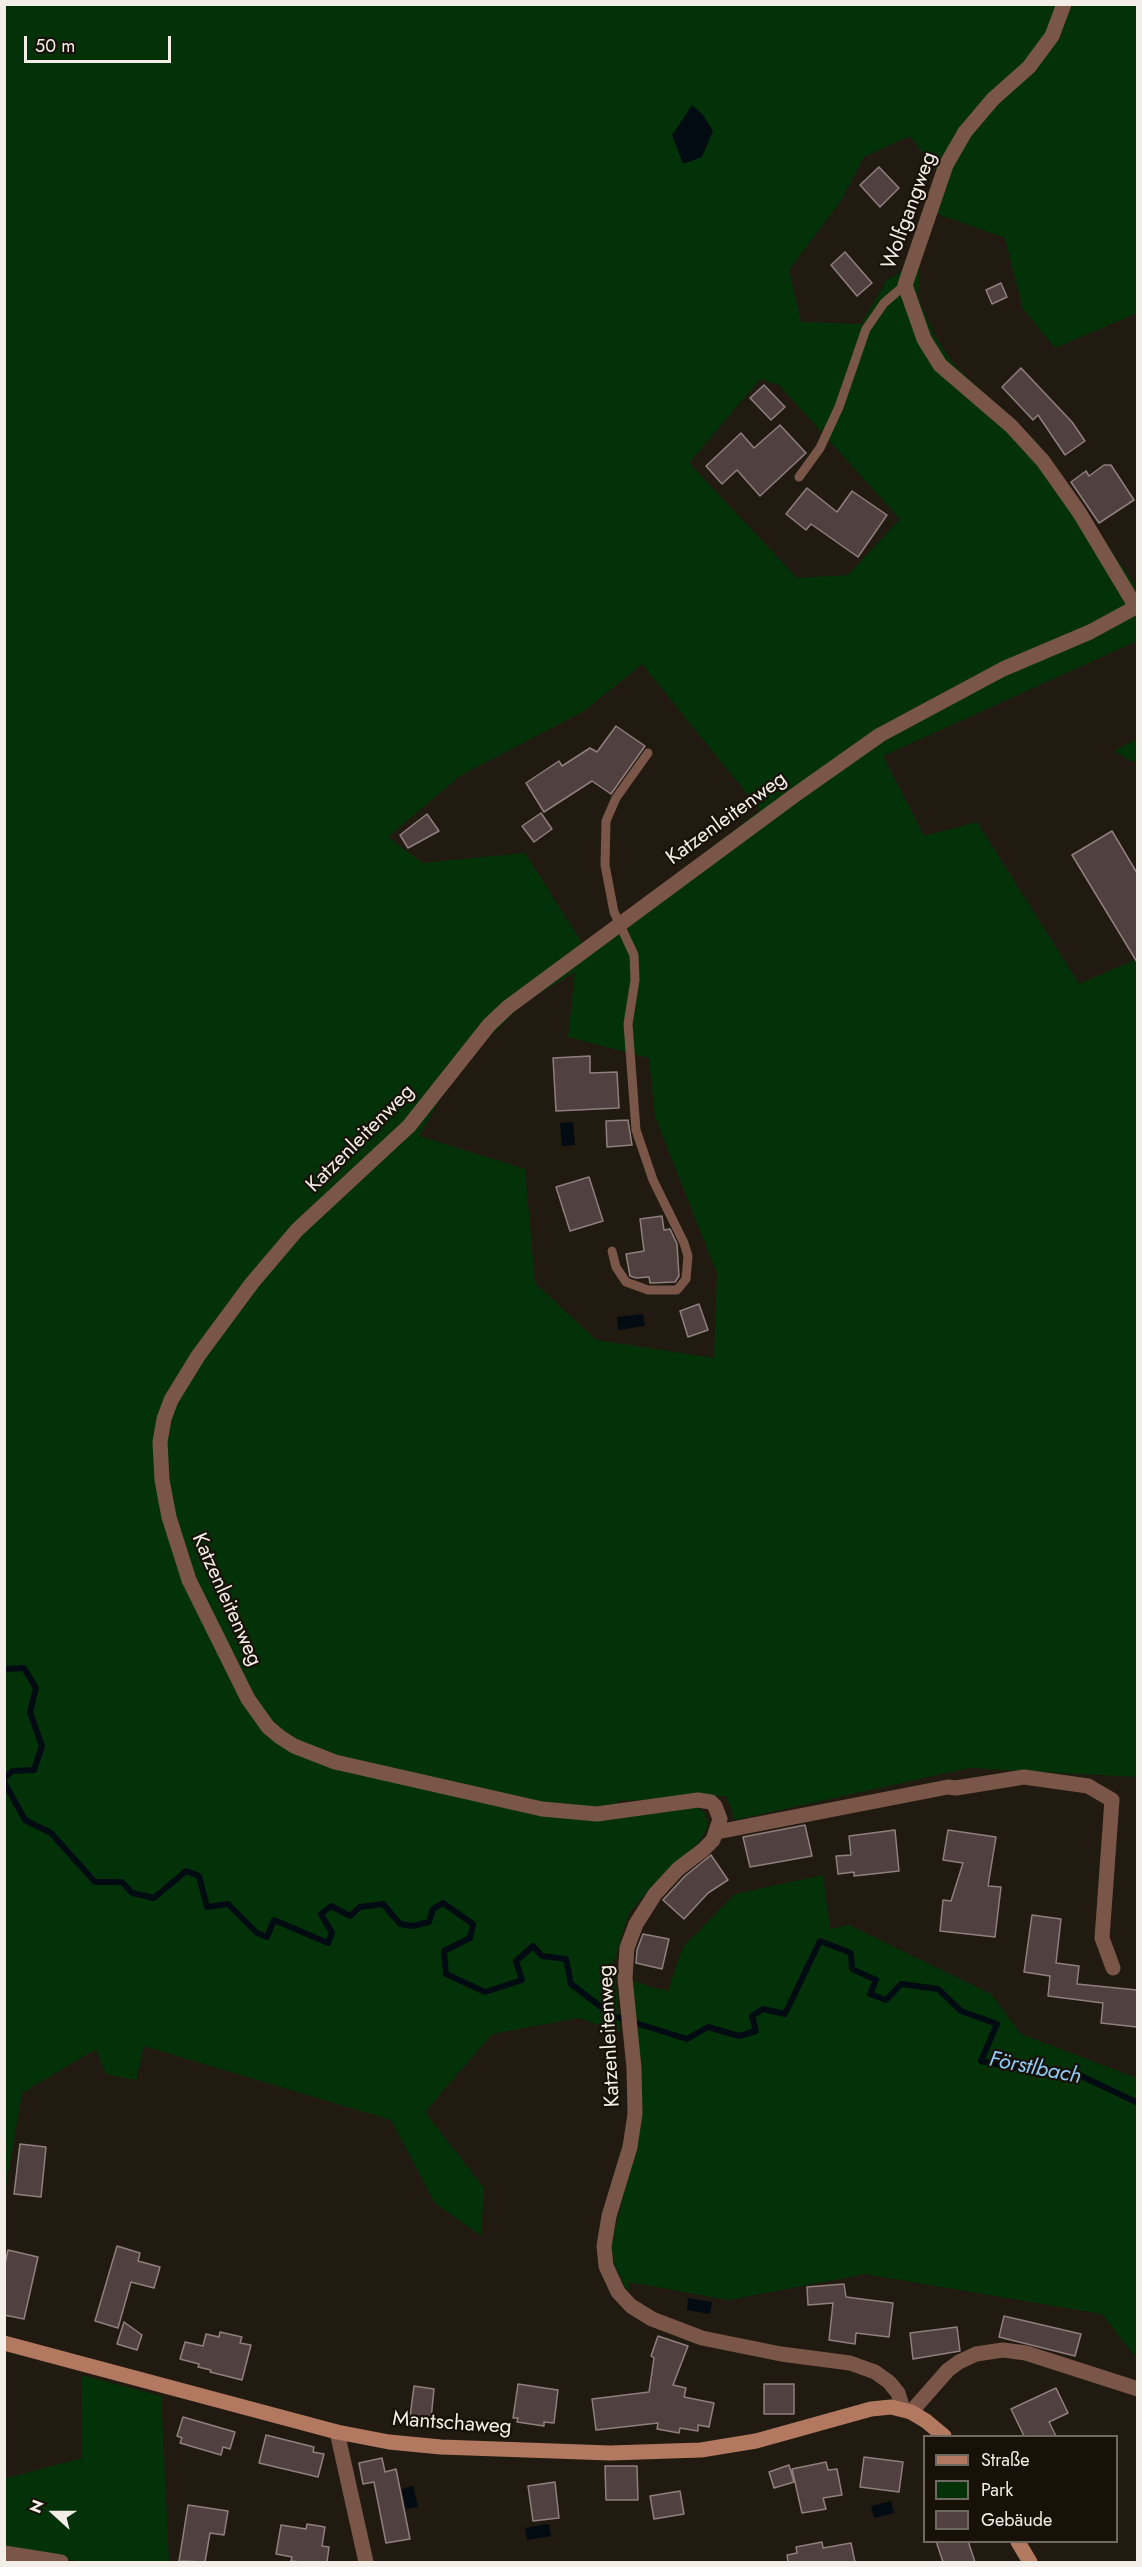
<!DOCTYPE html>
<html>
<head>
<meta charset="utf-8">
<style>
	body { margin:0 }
	#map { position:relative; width:1142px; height:2567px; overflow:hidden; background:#211a10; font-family:Jost,sans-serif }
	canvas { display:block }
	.frame { position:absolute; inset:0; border:6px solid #f4eee8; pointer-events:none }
	.legend { position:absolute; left:923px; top:2435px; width:195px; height:108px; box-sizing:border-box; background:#181107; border:2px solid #706961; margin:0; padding:8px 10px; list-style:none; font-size:18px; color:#f4eee8 }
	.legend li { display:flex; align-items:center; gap:12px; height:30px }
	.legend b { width:30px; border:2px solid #706961 }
	.north { position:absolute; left:24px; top:2483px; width:60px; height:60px; -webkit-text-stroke:4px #181107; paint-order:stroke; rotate:291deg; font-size:16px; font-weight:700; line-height:24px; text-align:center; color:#f4eee8 }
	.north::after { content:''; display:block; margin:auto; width:21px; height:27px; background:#f4eee8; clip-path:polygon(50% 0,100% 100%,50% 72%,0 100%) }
	.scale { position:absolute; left:24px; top:36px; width:147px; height:27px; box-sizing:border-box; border:3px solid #f4eee8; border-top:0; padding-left:8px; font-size:18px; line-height:21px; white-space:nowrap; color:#f4eee8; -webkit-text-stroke:4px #181107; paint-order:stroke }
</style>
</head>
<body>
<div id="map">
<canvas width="1142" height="2567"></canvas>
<div class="frame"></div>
<ul class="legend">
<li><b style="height:8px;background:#b27860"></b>Straße</li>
<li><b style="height:16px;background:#033208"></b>Park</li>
<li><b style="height:16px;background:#50403f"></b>Gebäude</li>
</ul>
<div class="north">N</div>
<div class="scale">50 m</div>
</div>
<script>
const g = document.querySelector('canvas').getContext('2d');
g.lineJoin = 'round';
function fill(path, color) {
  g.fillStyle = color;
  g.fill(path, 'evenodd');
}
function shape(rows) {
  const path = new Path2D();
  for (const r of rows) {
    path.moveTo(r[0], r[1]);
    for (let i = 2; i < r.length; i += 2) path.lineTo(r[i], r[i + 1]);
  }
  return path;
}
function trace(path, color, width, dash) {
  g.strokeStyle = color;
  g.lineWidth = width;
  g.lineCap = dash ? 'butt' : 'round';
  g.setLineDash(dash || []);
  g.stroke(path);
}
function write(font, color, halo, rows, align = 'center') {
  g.font = font + ' Jost,sans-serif';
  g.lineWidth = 4.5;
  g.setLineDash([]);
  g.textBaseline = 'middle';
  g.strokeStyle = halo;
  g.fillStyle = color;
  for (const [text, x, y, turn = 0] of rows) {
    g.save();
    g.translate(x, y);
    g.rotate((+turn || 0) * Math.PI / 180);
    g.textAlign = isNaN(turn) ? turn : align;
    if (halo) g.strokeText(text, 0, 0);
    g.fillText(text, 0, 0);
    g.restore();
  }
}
fill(shape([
	[5,5,1137,5,1137,313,1055,348,1023,309,1005,238,935,213,920,259,918,297,934,335,954,365,1037,442,1137,588,1137,641,883,756,924,836,977,822,1079,984,1137,959,1137,1777,969,1768,735,1820,726,1796,617,1801,623,1818,694,1805,705,1813,708,1827,698,1843,652,1886,629,1913,614,1962,620,2033,579,2018,492,2034,425,2112,484,2188,481,2236,435,2203,391,2120,144,2046,136,2080,106,2074,96,2049,22,2093,5,2192],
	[910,136,937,172,921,227,901,272,887,280,861,324,801,322,789,270,840,202,864,157],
	[760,379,779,385,900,519,848,575,797,578,689,463],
	[642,664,760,810,628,912,582,943,525,853,423,863,388,837,460,776,584,711],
	[575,972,568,1037,649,1058,655,1116,717,1273,714,1358,596,1340,535,1283,525,1169,419,1136,442,1096,475,1051,525,1002],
	[1137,739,1137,764,1114,751],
	[823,1875,830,1929,849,1925,991,1994,1021,2034,1134,2077,1137,2074,1137,2359,1102,2314,865,2274,729,2300,628,2282,630,2293,625,2287,614,2264,611,2244,641,2126,642,2099,630,1979,650,1987,668,1991,683,1947,735,1894],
	[81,2375,161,2396,169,2562,84,2562,5,2549,4,2479,82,2458]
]), '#033208');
fill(shape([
	[692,105,703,115,713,131,702,157,683,164,672,135],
	[573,1122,575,1145,562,1146,560,1123],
	[643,1314,645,1326,618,1330,617,1317],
	[688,2298,712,2302,710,2314,687,2310],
	[413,2486,418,2507,406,2509,402,2489],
	[891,2501,894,2513,874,2518,871,2506],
	[549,2524,551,2536,527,2540,525,2528]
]), '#020b12');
trace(shape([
	[4,1669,24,1668,36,1688,30,1712,42,1746,34,1770,12,1771,4,1779],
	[4,1782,25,1820,51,1833,95,1882,122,1882,132,1893,154,1898,186,1871,199,1876,207,1907,228,1904,257,1933,267,1937,274,1920,328,1943,332,1933,321,1914,331,1906,350,1916,360,1907,383,1904,400,1924,413,1926,429,1922,433,1909,443,1903,473,1924,470,1938,444,1951,446,1974,485,1992,522,1980,516,1961,533,1946,542,1956,566,1959,571,1984,613,2016,687,2039,708,2027,739,2036,756,2031,752,2016,763,2009,785,2014,820,1941,851,1953,852,1969,876,1980,870,1994,886,2000,901,1984,938,1989,961,2011,997,2024,981,2061,1013,2068,1034,2065,1052,2076,1077,2074,1138,2103]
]), '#020b12', 6);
const building = shape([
	[879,167,899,188,880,207,860,185,879,167],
	[845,252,872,283,857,296,831,265,845,252],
	[1001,283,1007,297,992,304,986,290,1001,283],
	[1021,368,1072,422,1085,441,1065,455,1038,415,1033,420,1002,387,1021,368],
	[764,385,785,407,771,420,750,398,764,385],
	[780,425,806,453,760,496,737,470,722,484,706,466,741,433,754,448,780,425],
	[1104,465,1111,465,1134,500,1099,523,1071,482,1086,471,1089,476,1104,465],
	[807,488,837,512,852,491,887,515,858,557,811,524,806,530,786,514,807,488],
	[616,726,645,746,611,794,592,781,544,812,526,783,559,761,562,766,590,748,597,752,616,726],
	[541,813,552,829,534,842,522,826,541,813],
	[427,814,439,831,408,848,400,835,427,814],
	[1112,831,1137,873,1137,962,1072,855,1112,831],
	[590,1056,590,1073,617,1072,619,1108,556,1111,553,1058,590,1056],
	[628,1120,632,1145,607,1147,606,1121,628,1120],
	[589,1177,603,1221,570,1231,556,1187,589,1177],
	[662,1216,664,1230,670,1229,677,1244,679,1276,675,1282,650,1283,649,1277,636,1278,630,1276,626,1254,644,1251,640,1219,662,1216],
	[699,1304,708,1330,688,1337,680,1311,699,1304],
	[805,1825,812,1856,750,1867,743,1837,805,1825],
	[895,1830,899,1871,854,1876,854,1872,838,1874,836,1856,851,1855,849,1836,895,1830],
	[948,1830,996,1837,988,1886,1001,1887,995,1937,940,1931,943,1900,951,1901,963,1863,943,1860,948,1830],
	[711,1855,728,1880,708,1893,684,1919,663,1900,685,1876,711,1855],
	[1032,1915,1061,1919,1056,1963,1079,1966,1077,1984,1137,1990,1137,2027,1101,2023,1103,2003,1048,1996,1050,1976,1024,1972,1032,1915],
	[643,1934,669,1939,662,1969,636,1963,637,1950,643,1934],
	[20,2144,46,2147,41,2197,14,2194,20,2144],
	[117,2246,140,2253,138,2261,160,2267,154,2288,131,2282,118,2328,95,2321,117,2246],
	[8,2250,38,2257,24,2319,4,2315,4,2268,8,2250],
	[844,2284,846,2297,893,2303,889,2337,856,2333,855,2344,829,2340,833,2303,808,2305,807,2287,844,2284],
	[1004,2316,1081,2334,1075,2356,999,2337,1004,2316],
	[124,2322,142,2335,137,2350,117,2344,124,2322],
	[957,2327,960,2351,913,2359,910,2333,957,2327],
	[220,2332,242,2337,240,2343,251,2345,242,2380,210,2372,211,2370,198,2367,199,2364,180,2359,185,2342,203,2346,206,2334,219,2337,220,2332],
	[658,2336,688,2346,673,2385,686,2388,684,2397,714,2403,709,2427,698,2425,698,2431,680,2428,679,2433,657,2429,658,2423,596,2430,592,2399,649,2392,654,2358,651,2356,658,2336],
	[518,2384,558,2390,554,2423,544,2422,544,2426,517,2422,518,2418,513,2418,518,2384],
	[764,2384,794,2384,794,2414,764,2414,764,2384],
	[414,2386,434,2389,431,2419,410,2417,414,2386],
	[1056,2388,1068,2413,1049,2422,1056,2436,1024,2436,1011,2409,1056,2388],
	[183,2417,235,2432,230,2449,223,2447,221,2455,180,2443,182,2438,177,2436,183,2417],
	[266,2435,314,2447,313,2452,324,2454,318,2477,259,2463,266,2435],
	[864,2457,903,2462,899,2492,860,2487,864,2457],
	[382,2458,385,2472,396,2469,410,2539,386,2543,374,2482,363,2484,359,2463,382,2458],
	[826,2462,828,2470,837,2469,842,2495,823,2498,826,2509,802,2513,792,2469,826,2462],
	[789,2465,794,2482,774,2488,769,2472,789,2465],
	[605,2466,637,2466,638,2500,606,2500,605,2466],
	[555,2482,559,2518,533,2521,528,2486,555,2482],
	[680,2491,684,2514,654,2519,650,2496,680,2491],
	[188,2505,228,2511,224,2535,210,2533,205,2562,179,2561,188,2505],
	[307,2524,325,2527,322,2546,329,2547,327,2562,301,2562,291,2561,292,2557,276,2554,281,2525,306,2529,307,2524],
	[936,2541,968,2541,975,2562,943,2562,936,2541],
	[822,2542,823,2548,851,2543,855,2562,788,2562,787,2555,797,2553,796,2547,822,2542]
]);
fill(building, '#50403f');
trace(building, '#907f7e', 1.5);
trace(shape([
	[799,477,820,448,839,407,866,329,884,303,905,285],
	[612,1251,616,1267,626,1282,648,1290,677,1290,686,1279,688,1256,684,1243,653,1180,636,1130,628,1024,635,980,634,955,614,912,605,865,606,821,616,798,648,753]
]), '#7a5648', 9);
trace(shape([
	[717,1832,948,1787,956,1788,1024,1777,1088,1786,1112,1800,1102,1938,1113,1968],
	[903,2409,898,2393,889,2382,875,2372,850,2363,781,2354,702,2338,652,2319,631,2306,618,2292,606,2266,604,2246,609,2216,630,2147,635,2114,634,2068,625,1978,627,1948,636,1924,655,1894,678,1869,703,1850,713,1840,720,1819,715,1806,711,1802,698,1800,597,1814,542,1809,335,1762,294,1746,280,1737,268,1727,248,1699,189,1580,169,1517,162,1480,160,1442,164,1419,171,1400,198,1356,252,1283,297,1230,409,1126,489,1025,508,1007,795,795,880,735,1003,669,1090,632,1136,607,1079,512,1043,461,1011,426,940,365,924,339,905,285,946,165,965,132,993,99,1029,67,1052,36,1064,4],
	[911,2412,948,2370,959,2362,976,2354,1003,2350,1026,2353,1138,2389],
	[337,2432,366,2562],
	[4,2553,61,2562]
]), '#7a5648', 15);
trace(shape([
	[4,2343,337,2432,389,2442,441,2447,610,2453,701,2450,756,2441,871,2409,891,2407,911,2412,926,2421,944,2436],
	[1018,2542,1030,2562]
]), '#b27860', 15);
write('21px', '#f4eee8', '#181107', [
	["Wolfgangweg",910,211,-70],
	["Katzenleitenweg",727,819,-36],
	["Katzenleitenweg",361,1139,-45],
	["Katzenleitenweg",226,1600,66],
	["Katzenleitenweg",610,2036,-93],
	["Mantschaweg",452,2424,4]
]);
write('italic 22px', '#8eccf9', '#181107', [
	["Förstlbach",1035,2069,11]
]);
</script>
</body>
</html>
